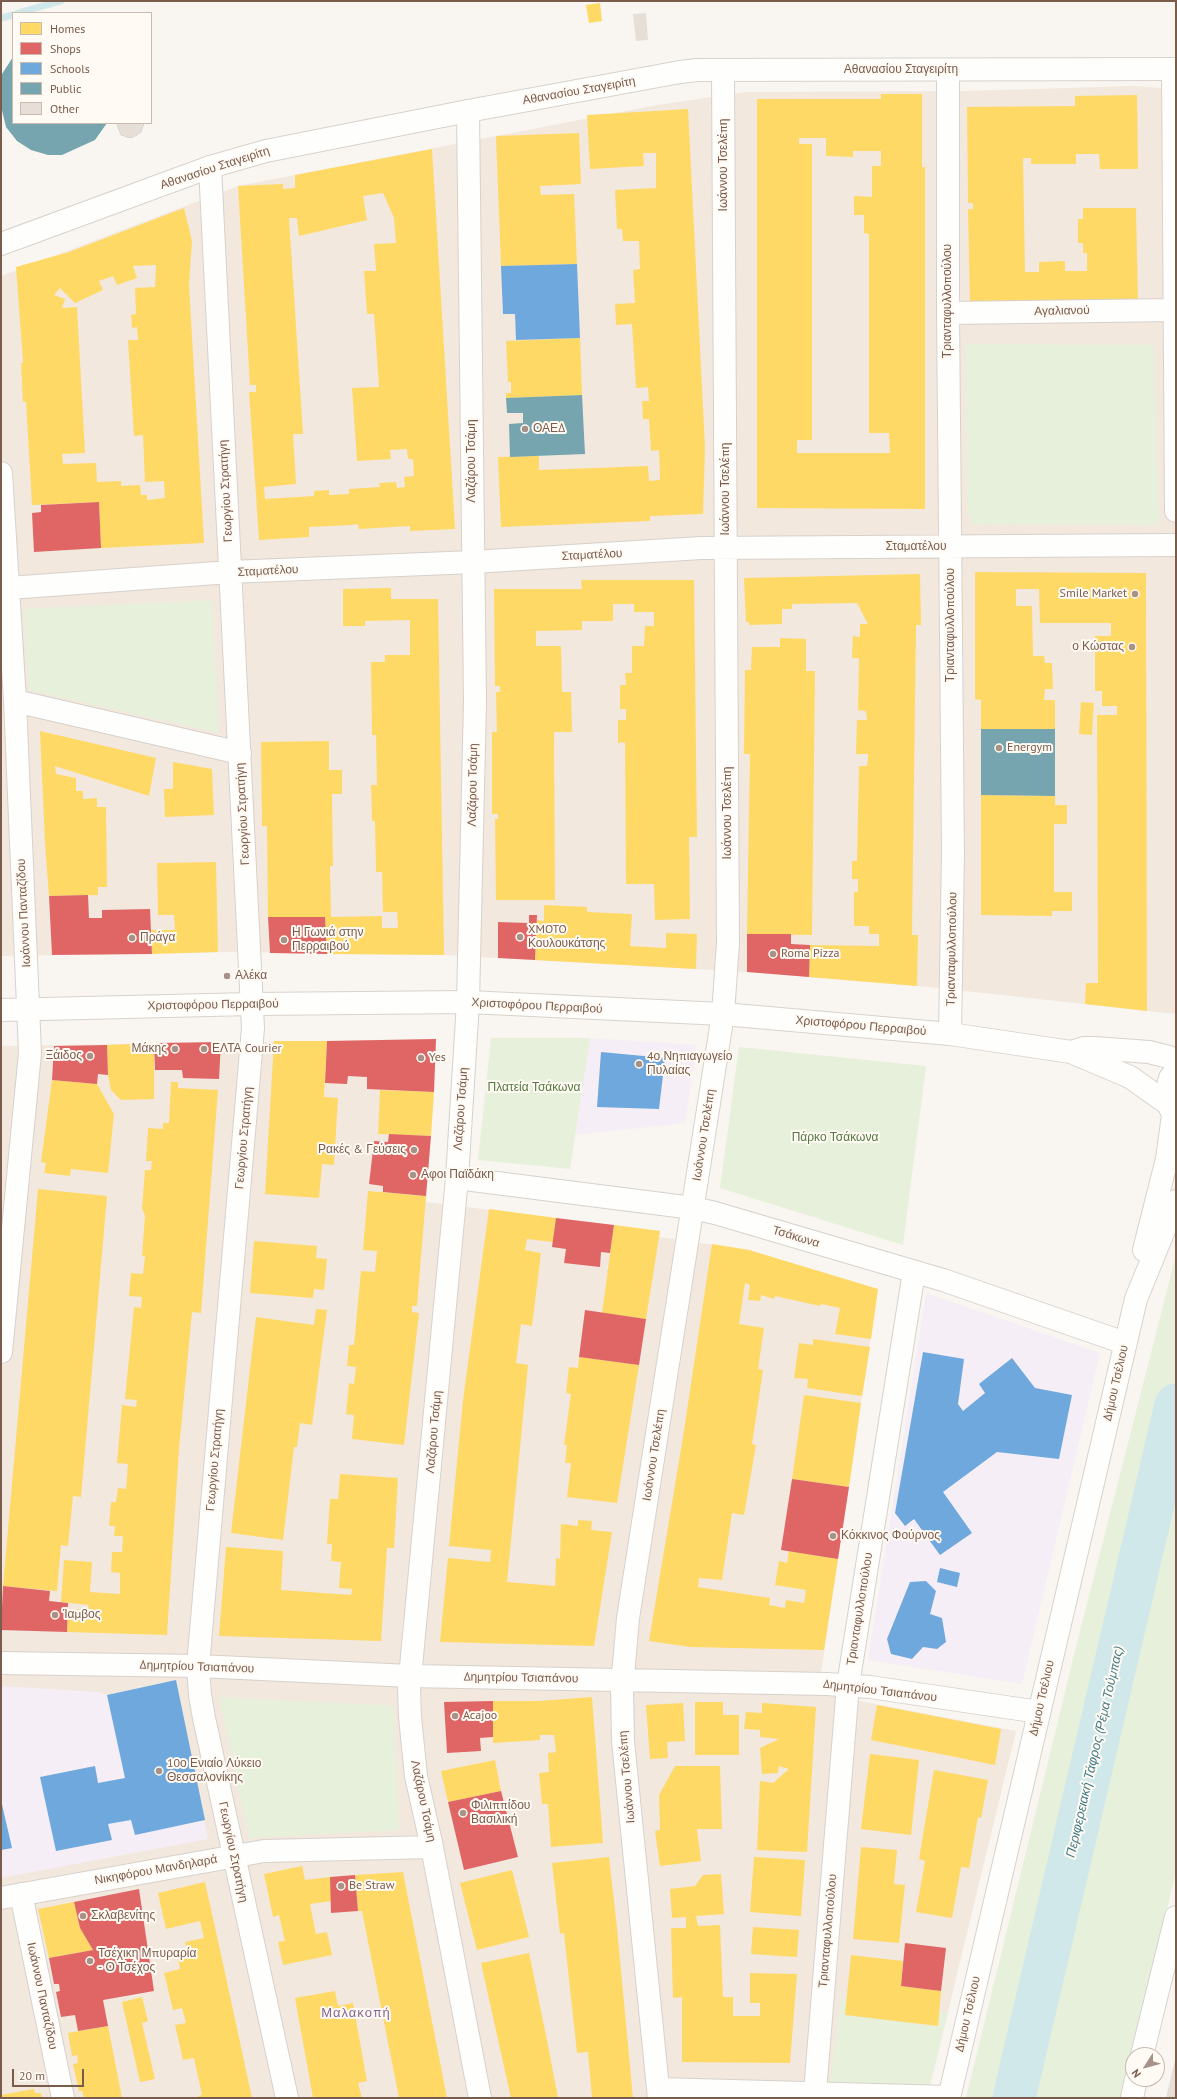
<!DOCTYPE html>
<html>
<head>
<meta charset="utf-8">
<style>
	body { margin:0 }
	#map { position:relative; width:1177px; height:2099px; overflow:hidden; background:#f9f5f0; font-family:"PT Sans",sans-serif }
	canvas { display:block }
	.frame { position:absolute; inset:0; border:2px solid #7a5c4d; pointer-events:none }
	.legend { position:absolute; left:12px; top:12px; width:140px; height:112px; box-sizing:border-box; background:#fffaf3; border:1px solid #cabbb1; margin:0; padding:5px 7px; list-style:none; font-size:12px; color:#7a5c4d }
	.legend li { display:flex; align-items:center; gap:8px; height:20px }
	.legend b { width:20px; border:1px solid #cabbb1 }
	.north { position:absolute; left:1125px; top:2047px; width:40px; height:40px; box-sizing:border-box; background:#fffaf3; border:1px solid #cabbb1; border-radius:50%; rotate:234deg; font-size:11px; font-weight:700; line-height:16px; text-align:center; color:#7a5c4d }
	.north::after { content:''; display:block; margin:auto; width:14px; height:18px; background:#a69286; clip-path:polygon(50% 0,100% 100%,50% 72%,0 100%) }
	.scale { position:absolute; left:12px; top:2069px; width:72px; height:18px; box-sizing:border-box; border:2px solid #7a5c4d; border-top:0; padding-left:5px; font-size:12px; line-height:14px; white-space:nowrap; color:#7a5c4d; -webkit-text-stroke:3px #fffaf3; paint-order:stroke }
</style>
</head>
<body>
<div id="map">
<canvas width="1177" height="2099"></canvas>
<div class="frame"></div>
<ul class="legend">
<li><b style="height:11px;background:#ffd966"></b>Homes</li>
<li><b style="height:11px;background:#e06666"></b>Shops</li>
<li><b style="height:11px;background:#6fa8dc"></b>Schools</li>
<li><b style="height:11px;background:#76a5af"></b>Public</li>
<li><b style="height:11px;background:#e6ded7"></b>Other</li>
</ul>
<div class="north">N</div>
<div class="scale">20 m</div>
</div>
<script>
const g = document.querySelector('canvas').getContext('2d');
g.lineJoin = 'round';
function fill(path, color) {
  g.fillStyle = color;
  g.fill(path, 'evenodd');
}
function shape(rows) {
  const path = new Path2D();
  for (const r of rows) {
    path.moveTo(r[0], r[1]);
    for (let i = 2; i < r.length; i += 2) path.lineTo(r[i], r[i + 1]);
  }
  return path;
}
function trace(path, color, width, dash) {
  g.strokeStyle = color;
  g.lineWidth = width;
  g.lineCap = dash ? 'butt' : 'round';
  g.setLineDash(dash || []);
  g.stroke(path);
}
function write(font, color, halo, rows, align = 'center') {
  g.font = font + ' "PT Sans",sans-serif';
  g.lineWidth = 4;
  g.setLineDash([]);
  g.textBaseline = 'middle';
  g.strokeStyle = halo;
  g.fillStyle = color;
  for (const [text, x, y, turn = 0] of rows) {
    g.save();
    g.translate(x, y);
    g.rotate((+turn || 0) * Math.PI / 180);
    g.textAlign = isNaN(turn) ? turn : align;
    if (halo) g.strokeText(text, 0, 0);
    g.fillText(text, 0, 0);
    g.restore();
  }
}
fill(shape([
	[1134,86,1176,89,1176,1014,928,987,747,972,535,960,444,955,230,952,1,956,1,276,238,186,657,105,746,92,966,91],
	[436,1039,426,1202,660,1231,659,1237,749,1250,878,1289,818,1693,1016,1731,927,2098,1,2098,1,1046]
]), '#f2e8de');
fill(shape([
	[590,1038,697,1045,685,1123,575,1135],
	[926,1293,1100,1353,1022,1684,868,1660],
	[176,1680,208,1839,1,1878,1,1686,98,1692,107,1695]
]), '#f6eef6');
fill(shape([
	[966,344,1154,345,1159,525,973,524,967,512],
	[212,600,219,733,29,690,24,609],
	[491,1038,590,1038,570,1169,478,1160],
	[739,1047,926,1066,903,1245,720,1188],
	[1176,1255,1176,1872,1121,2098,966,2098,1076,1647],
	[219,1697,394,1706,399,1830,249,1838],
	[841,1998,948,2013,929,2089,829,2091]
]), '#e7f0db');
fill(shape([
	[600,3,602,21,589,23,586,5],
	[881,94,922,94,922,167,925,167,925,509,757,508,757,99,881,99],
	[799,138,826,138,826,156,853,157,853,151,881,151,881,166,872,166,872,197,854,196,854,215,864,215,864,233,869,234,869,433,889,433,890,453,797,453,797,440,812,440,812,144,799,144],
	[1137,95,1138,169,1100,169,1099,154,1076,154,1076,164,1031,164,1031,158,1023,158,1025,272,1039,272,1039,262,1065,261,1065,271,1087,271,1087,253,1083,253,1083,243,1078,243,1078,219,1083,219,1083,208,1136,208,1138,301,970,302,968,209,973,209,973,203,968,203,967,107,1075,106,1075,96],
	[688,109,705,447,703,514,650,516,650,521,501,527,498,457,539,456,539,470,648,466,649,481,660,480,659,450,651,451,649,419,643,419,642,401,649,401,648,387,636,388,632,324,616,325,615,304,635,303,633,270,640,269,639,241,623,241,622,229,617,229,615,190,656,188,656,153,643,153,644,166,590,169,587,115],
	[579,133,581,184,540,186,541,195,574,194,577,264,501,266,496,136],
	[432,149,455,529,410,531,410,526,359,529,358,524,351,525,309,527,309,537,259,540,249,392,256,392,256,385,250,385,238,186,283,184,283,189,295,188,295,175],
	[383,193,394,218,396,243,374,244,376,271,364,271,367,314,374,314,379,387,352,388,357,461,391,459,390,450,407,449,408,459,413,459,414,476,404,477,405,487,397,488,396,482,379,483,380,487,349,489,349,494,329,495,329,490,314,491,314,496,265,499,264,487,296,484,293,434,303,434,289,218,297,218,299,236,367,220,363,196],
	[184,208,192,241,189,285,204,543,101,548,99,502,32,505,26,402,23,402,21,363,23,363,23,360,16,267,69,252],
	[156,265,155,287,135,288,136,314,131,315,132,328,137,327,138,340,128,340,134,436,143,435,145,482,164,481,165,498,147,500,147,495,141,495,140,485,121,486,121,481,97,482,96,463,63,464,62,454,85,453,77,307,62,308,65,299,54,295,60,288,75,303,103,290,99,281,113,276,117,285,137,278,133,266],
	[580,338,582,395,506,398,506,393,511,393,511,382,508,382,506,341],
	[975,572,1146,573,1147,1011,1085,1004,1086,983,1098,983,1097,715,1117,715,1117,706,1102,706,1102,691,1095,691,1095,636,1111,636,1111,623,1040,623,1039,589,1016,589,1016,606,1032,606,1033,656,1044,656,1045,663,1052,663,1053,689,1045,689,1044,700,1055,700,1055,729,981,729,981,700,975,699],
	[920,574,921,625,916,625,912,935,918,935,917,986,809,977,810,945,879,946,879,934,869,934,869,926,854,926,854,892,858,892,858,879,852,879,852,861,857,861,859,766,867,766,868,759,868,754,856,754,857,720,867,720,866,711,858,710,859,658,852,658,853,636,860,637,860,624,868,624,857,603,792,604,792,609,782,609,782,624,749,625,749,622,746,622,744,578],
	[581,580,694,580,697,837,689,837,690,919,655,920,654,884,626,884,625,742,618,743,618,720,626,720,626,709,620,709,620,685,626,685,625,673,632,673,632,646,644,646,645,626,654,626,654,612,634,612,634,604,613,604,613,621,582,621,582,630,536,631,536,646,561,646,562,692,571,692,572,732,554,732,555,900,496,900,495,819,498,819,498,814,492,814,492,732,497,732,496,692,500,692,500,686,495,686,494,589,582,589],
	[391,588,391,599,438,599,444,955,327,954,325,917,268,917,267,831,267,826,262,826,261,742,329,741,329,770,342,770,342,794,332,794,333,866,330,866,331,917,382,916,382,928,398,928,397,912,383,912,382,872,376,872,375,821,372,821,371,785,377,785,376,735,372,735,371,662,385,662,385,655,410,655,410,620,365,621,365,626,343,626,343,589],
	[780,638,806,639,806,671,815,671,812,935,747,934,750,754,744,754,745,670,751,670,752,647,780,647],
	[1081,702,1094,703,1092,735,1079,734],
	[40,731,156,758,149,796,55,766,56,774,76,778,76,791,83,791,83,799,97,798,97,807,106,807,107,887,98,887,98,895,49,896,45,843],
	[173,762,212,769,214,815,165,817,164,789,173,789],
	[981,795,1055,796,1055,805,1067,805,1067,824,1054,824,1054,892,1072,892,1072,911,1052,911,1052,916,981,915],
	[216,862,218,952,152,954,151,930,175,930,174,915,158,915,157,863],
	[544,905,587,907,587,912,632,914,630,946,666,948,666,933,697,934,696,969,535,960,537,920,544,921],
	[274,1041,327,1041,324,1097,338,1098,334,1165,322,1164,319,1198,265,1194],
	[154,1043,154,1099,121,1100,111,1090,108,1075,107,1045],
	[52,1080,97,1084,114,1114,108,1173,71,1169,70,1176,44,1173,46,1163,41,1162],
	[171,1082,178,1082,178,1088,218,1090,201,1313,192,1312,179,1449,167,1635,67,1632,68,1609,89,1610,88,1605,61,1602,64,1560,92,1562,90,1592,120,1594,120,1573,111,1572,112,1552,122,1552,123,1536,114,1536,115,1526,109,1526,111,1502,116,1502,118,1488,126,1489,128,1464,117,1463,122,1405,136,1407,137,1400,125,1399,134,1307,141,1308,142,1297,129,1296,131,1273,143,1274,145,1256,142,1256,145,1216,142,1208,145,1170,151,1170,152,1161,146,1161,148,1128,163,1129,163,1123,169,1123],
	[380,1090,434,1092,431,1136,378,1134],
	[38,1189,107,1196,81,1497,73,1496,68,1546,61,1545,57,1591,3,1586],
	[368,1191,426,1196,417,1306,412,1306,412,1312,419,1313,404,1445,352,1439,354,1415,346,1414,349,1383,354,1384,356,1367,347,1366,349,1345,354,1345,361,1271,375,1272,377,1251,363,1250],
	[489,1209,556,1218,553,1242,527,1239,525,1250,541,1253,532,1326,521,1324,516,1363,528,1365,507,1582,555,1586,556,1558,560,1559,561,1524,578,1526,578,1520,592,1521,591,1530,612,1532,594,1646,440,1642,448,1558,490,1562,491,1550,449,1546,463,1400],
	[614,1225,660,1231,646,1319,602,1313],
	[254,1241,317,1246,316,1258,327,1259,324,1290,314,1289,313,1298,250,1293],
	[712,1244,749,1250,878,1289,871,1339,835,1334,840,1308,821,1304,820,1306,775,1296,774,1299,761,1295,760,1301,748,1300,750,1285,745,1283,739,1324,764,1328,758,1369,763,1370,752,1444,756,1445,744,1515,732,1513,722,1580,699,1578,698,1587,770,1598,769,1605,785,1608,786,1600,804,1603,806,1590,775,1585,779,1561,787,1563,789,1551,838,1559,824,1650,690,1647,649,1641,683,1437],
	[316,1309,327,1310,312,1425,300,1423,297,1447,294,1447,283,1540,231,1533,256,1317,314,1325],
	[813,1339,870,1347,862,1396,807,1388,808,1379,794,1378,799,1343,813,1345],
	[579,1357,639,1365,617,1503,567,1497,571,1463,565,1463,567,1445,564,1445,571,1394,566,1393,569,1367,578,1368],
	[804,1395,861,1403,849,1487,792,1479],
	[340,1474,398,1478,394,1548,387,1548,381,1641,219,1636,226,1547,283,1551,281,1590,351,1595,352,1589,339,1588,341,1562,331,1561,332,1544,327,1544,330,1499,338,1499],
	[592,1697,603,1843,551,1847,548,1804,542,1804,539,1773,549,1772,548,1753,556,1752,554,1735,540,1735,540,1740,493,1743,493,1701,539,1701],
	[695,1702,723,1702,723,1715,739,1715,739,1755,695,1755],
	[683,1703,685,1741,667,1742,668,1758,650,1759,646,1705],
	[762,1703,816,1707,807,1852,757,1850,760,1781,773,1783,789,1769,779,1766,778,1773,762,1774,760,1748,779,1739,760,1737,760,1730,744,1729,746,1712,762,1713],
	[877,1705,1001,1729,995,1765,871,1740],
	[870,1754,919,1760,911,1835,861,1829],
	[495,1760,501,1791,448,1802,441,1771],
	[675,1766,720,1766,722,1829,697,1829,701,1861,660,1866,655,1831,660,1830,659,1795],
	[934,1770,988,1780,981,1818,978,1817,969,1868,961,1867,952,1918,916,1912,925,1861,919,1859],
	[861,1847,897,1850,894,1884,905,1885,899,1943,853,1939],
	[609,1857,617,1928,633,2098,592,2098,588,2052,577,2053,564,1933,560,1934,552,1863],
	[754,1857,805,1860,801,1916,750,1912],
	[302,1866,305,1880,330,1877,332,1901,310,1904,316,1934,327,1932,332,1955,283,1965,278,1942,285,1941,279,1915,273,1917,264,1874],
	[512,1870,529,1937,477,1950,460,1883],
	[403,1872,429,2006,447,2098,399,2098,362,1911,358,1911,355,1875],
	[721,1874,724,1914,696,1916,698,1926,720,1925,723,1997,733,1997,733,2016,760,2016,760,2003,750,2003,750,1973,797,1974,790,2063,682,2062,682,1997,673,1998,671,1928,686,1928,686,1917,672,1918,670,1889,695,1886,703,1875],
	[205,1882,222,1959,252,2098,199,2098,198,2096,202,2095,194,2058,183,2060,175,2025,186,2023,182,2008,173,2010,164,1973,180,1969,177,1954,187,1952,185,1942,204,1938,200,1921,166,1929,158,1893],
	[74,1902,80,1928,93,1950,49,1958,38,1909],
	[753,1927,799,1930,797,1957,751,1954],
	[529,1953,547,2040,558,2098,511,2098,481,1963],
	[851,1955,903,1961,901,1986,941,1991,938,2026,845,2015],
	[335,1991,338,2006,353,2003,367,2081,358,2083,362,2098,313,2098,295,1998],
	[142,1997,148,2021,142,2023,155,2079,140,2082,122,2002],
	[108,2026,122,2098,84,2098,82,2091,79,2091,73,2064,78,2063,77,2055,72,2056,68,2033],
	[34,2089,35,2093,41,2093,42,2098,1,2098,1,2095]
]), '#ffd966');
fill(shape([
	[99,502,101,548,34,552,32,513,41,512,41,505],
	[88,895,89,918,102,918,102,910,150,909,152,954,52,955,49,896],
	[529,915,537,915,535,960,498,958,498,922,529,923],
	[268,917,325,917,327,954,270,953],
	[747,934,791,934,791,944,810,945,809,977,747,972],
	[436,1039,434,1092,367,1089,367,1077,348,1076,347,1084,325,1083,327,1041],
	[221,1042,219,1079,183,1078,182,1070,155,1070,154,1043],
	[107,1045,108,1075,98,1074,97,1084,52,1080,54,1046],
	[389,1134,431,1136,426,1196,383,1192,383,1186,369,1184,374,1141,388,1142],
	[556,1218,614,1225,610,1253,601,1252,600,1267,564,1263,566,1249,552,1247],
	[585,1310,646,1319,639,1365,579,1357],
	[792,1479,849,1487,838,1559,781,1550],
	[3,1586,50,1591,49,1601,68,1603,67,1632,1,1630],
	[493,1701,493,1737,480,1738,481,1751,447,1753,444,1702],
	[501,1791,518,1857,464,1870,448,1802],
	[355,1875,358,1911,331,1913,330,1877],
	[139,1889,154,1991,103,2000,108,2026,78,2031,75,2015,61,2017,56,1992,60,1991,59,1984,54,1984,49,1958,93,1950,80,1928,74,1902],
	[905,1943,946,1948,941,1991,901,1986]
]), '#e06666');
fill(shape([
	[577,264,580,338,516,340,515,314,503,314,501,266],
	[601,1052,665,1058,659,1109,597,1107],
	[923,1352,964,1359,958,1404,963,1411,985,1393,979,1384,1012,1358,1035,1388,1072,1395,1059,1459,997,1452,943,1492,972,1533,940,1555,914,1519,905,1526,895,1513],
	[940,1568,960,1573,957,1587,937,1582],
	[926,1581,936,1591,930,1614,942,1618,946,1642,937,1649,923,1647,912,1659,891,1654,887,1639,910,1582],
	[176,1680,205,1820,135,1835,131,1820,108,1824,112,1840,56,1851,40,1777,95,1766,98,1783,125,1778,107,1695],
	[1,1800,12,1848,1,1850]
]), '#6fa8dc');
fill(shape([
	[13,57,13,123,107,123,95,140,62,155,48,155,31,150,17,141,6,127,1,106,2,74],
	[116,123,143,123,144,124,141,132,134,137,129,138,121,135],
	[582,395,585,454,510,457,509,424,523,423,523,413,507,413,506,398],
	[981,729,1055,729,1055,796,981,795]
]), '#76a5af');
trace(shape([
	[18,13,61,1],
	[1,18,13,15]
]), '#d0e8ea', 7);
trace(shape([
	[1014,2098,1176,1405]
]), '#d0e8ea', 43);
fill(shape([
	[646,13,648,40,636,41,633,14],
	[116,123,143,123,144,124,141,132,134,137,129,138,121,135],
	[1175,2060,1176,2098,1166,2098,1169,2085]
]), '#e6ded7');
const street = shape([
	[1173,69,1176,511],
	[948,71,948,313,953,852,950,1034],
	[468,111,475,702,468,1002,457,1178,409,1688,410,1717,416,1776,432,1847,480,2098],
	[210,167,253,1028,198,1666,200,1695,204,1718,287,2098],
	[948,313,1176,310],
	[1,473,15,701,30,1053,1,1352],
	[9,588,230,572,473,562,701,548,1176,545],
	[15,701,240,753],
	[457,1178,693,1208,715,1213,943,1280,1125,1343],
	[1,1663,198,1666,410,1676,827,1684,870,1687,1039,1712],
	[21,1894,63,2098],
	[1,1898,264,1851,432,1847],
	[1142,2055,1176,1917],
	[659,2089,949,2097],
	[815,2092,848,1685,914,1272],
	[659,2098,623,1741,622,1687,628,1618,723,1014,728,943,723,70],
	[1132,2098,1136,2079]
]);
const secondary = shape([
	[1,244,210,167,266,151,468,111,680,72,697,70,1176,69],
	[1,1010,252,1004,468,1002,723,1014,950,1034,1071,1052,1130,1077,1168,1104],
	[1071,1052,1084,1048,1094,1048,1149,1052,1169,1057,1176,1063],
	[1172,1112,1168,1104,1166,1093,1170,1078,1176,1070],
	[1144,1250,1167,1159,1173,1115],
	[949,2098,1136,1299,1176,1201]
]);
trace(street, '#d7d1cb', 24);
trace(secondary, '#d9d2cb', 24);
trace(street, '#fefefd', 22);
trace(secondary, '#fefefd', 22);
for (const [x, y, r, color] of [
	[525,429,4,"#a69286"],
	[1135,594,4,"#a69286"],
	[1132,647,4,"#a69286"],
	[999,748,4,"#a69286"],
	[520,937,4,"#a69286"],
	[132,938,4,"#a69286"],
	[284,940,4,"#a69286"],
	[773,954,4,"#a69286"],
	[227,976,4,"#a69286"],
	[175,1049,4,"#a69286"],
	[204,1049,4,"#a69286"],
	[90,1056,4,"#a69286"],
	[421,1058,4,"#a69286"],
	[639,1064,4,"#a69286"],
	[414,1150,4,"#a69286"],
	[413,1175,4,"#a69286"],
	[833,1536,4,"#a69286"],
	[55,1615,4,"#a69286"],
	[455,1716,4,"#a69286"],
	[159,1771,4,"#a69286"],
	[463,1813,4,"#a69286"],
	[341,1886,4,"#a69286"],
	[83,1916,4,"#a69286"],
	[90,1961,4,"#a69286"]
]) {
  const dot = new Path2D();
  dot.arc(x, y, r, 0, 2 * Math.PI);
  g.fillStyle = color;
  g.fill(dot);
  trace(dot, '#fffaf3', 1.5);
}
write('12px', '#7a5c4d', '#fffaf3', [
	["Αθανασίου Σταγειρίτη",901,70],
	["Αθανασίου Σταγειρίτη",579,91,-10],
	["Ιωάννου Τσελέπη",724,165,-90],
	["Αθανασίου Σταγειρίτη",215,168,-18],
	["Τριανταφυλλοπούλου",948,301,-90],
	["Αγαλιανού",1062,311,-1],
	["Λαζάρου Τσάμη",472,461,-90],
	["Ιωάννου Τσελέπη",726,489,-90],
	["Γεωργίου Στρατήγη",226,491,-93],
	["Σταματέλου",916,547],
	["Σταματέλου",592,555,-3],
	["Σταματέλου",268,571,-3],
	["Τριανταφυλλοπούλου",951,625,-90],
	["Λαζάρου Τσάμη",473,785,-89],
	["Ιωάννου Τσελέπη",728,813,-90],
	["Γεωργίου Στρατήγη",243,814,-93],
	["Ιωάννου Πανταζίδου",24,913,-93],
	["Τριανταφυλλοπούλου",952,949,-89],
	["Χριστοφόρου Περραιβού",213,1005,-1],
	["Χριστοφόρου Περραιβού",537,1006,3],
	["Χριστοφόρου Περραιβού",861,1026,5],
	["Λαζάρου Τσάμη",461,1109,-86],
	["Ιωάννου Τσελέπη",704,1135,-81],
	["Γεωργίου Στρατήγη",244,1138,-85],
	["Τσάκωνα",796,1237,17],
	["Δήμου Τσέλιου",1116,1383,-77],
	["Λαζάρου Τσάμη",434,1432,-85],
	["Ιωάννου Τσελέπη",654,1455,-81],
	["Γεωργίου Στρατήγη",215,1460,-85],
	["Τριανταφυλλοπούλου",860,1609,-81],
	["Δημητρίου Τσιαπάνου",197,1667,2],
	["Δημητρίου Τσιαπάνου",521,1678,1],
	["Δημητρίου Τσιαπάνου",880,1691,7],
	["Δήμου Τσέλιου",1042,1698,-77],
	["Ιωάννου Τσελέπη",627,1777,-95],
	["Λαζάρου Τσάμη",423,1801,78],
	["Γεωργίου Στρατήγη",233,1852,78],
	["Νικηφόρου Μανδηλαρά",156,1870,-10],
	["Τριανταφυλλοπούλου",828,1931,-85],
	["Ιωάννου Πανταζίδου",42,1996,78],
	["Δήμου Τσέλιου",968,2014,-77]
]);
write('12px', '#7a5c4d', '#fffaf3', [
	["ΟΑΕΔ",533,429],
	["Smile Market",1127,594,"right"],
	["ο Κώστας",1124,647,"right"],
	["Energym",1007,748],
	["XMOTO",528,930],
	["Κουλουκάτσης",528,944],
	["Η Γωνιά στην",292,933],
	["Περραιβού",292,947],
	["Πράγα",140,938],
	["Roma Pizza",781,954],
	["Αλέκα",235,976],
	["Μάκης",167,1049,"right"],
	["ΕΛΤΑ Courier",212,1049],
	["Ξάιδος",82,1056,"right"],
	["4ο Νηπιαγωγείο",647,1057],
	["Πυλαίας",647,1071],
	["Yes",429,1058],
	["Ρακές & Γεύσεις",406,1150,"right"],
	["Αφοι Παϊδάκη",421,1175],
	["Κόκκινος Φούρνος",841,1536],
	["Ίαμβος",63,1615],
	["Acajoo",463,1716],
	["10ο Ενιαίο Λύκειο",167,1764],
	["Θεσσαλονίκης",167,1778],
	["Φιλιππίδου",471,1806],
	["Βασιλική",471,1820],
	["Be Straw",349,1886],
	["Σκλαβενίτης",91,1916],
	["Τσέχικη Μπυραρία",98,1954],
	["- Ο Τσέχος",98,1968]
], 'left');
write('12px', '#537a41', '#fffaf3', [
	["Πλατεία Τσάκωνα",534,1088],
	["Πάρκο Τσάκωνα",835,1138]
]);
write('italic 13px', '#437c86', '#fffaf3', [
	["Περιφερειακή Τάφρος (Ρέμα Τούμπας)",1095,1752,-77]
]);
g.letterSpacing = '1px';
write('13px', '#846695', '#fffaf3', [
	["Μαλακοπή",356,2013]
]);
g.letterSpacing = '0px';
</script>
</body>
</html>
